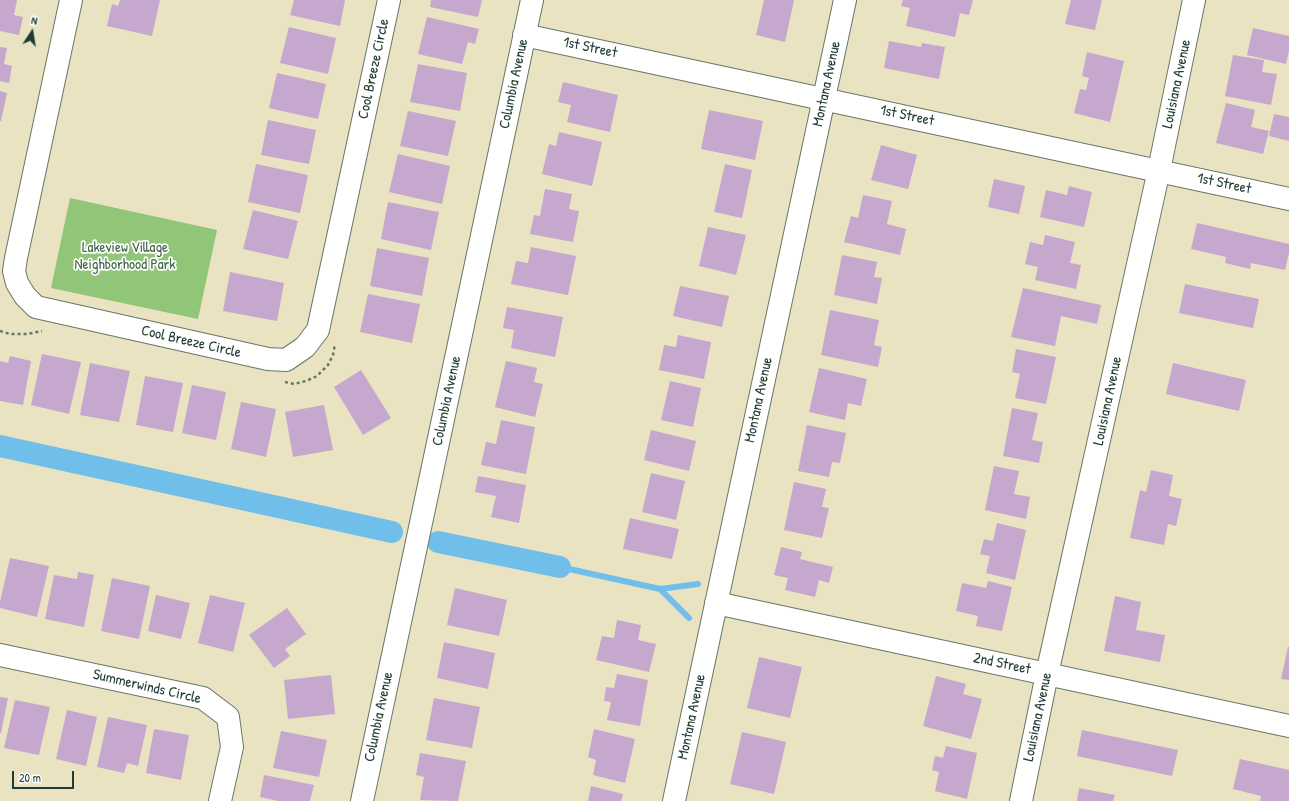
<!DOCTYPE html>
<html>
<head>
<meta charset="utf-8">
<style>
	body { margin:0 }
	#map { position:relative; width:1289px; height:801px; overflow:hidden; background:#eae3c2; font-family:"Patrick Hand",sans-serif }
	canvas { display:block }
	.north { position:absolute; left:12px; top:12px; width:40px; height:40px; -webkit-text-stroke:3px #fff; paint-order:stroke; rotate:12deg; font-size:11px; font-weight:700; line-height:16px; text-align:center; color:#1f3d34 }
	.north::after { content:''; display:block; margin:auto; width:14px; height:18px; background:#1f3d34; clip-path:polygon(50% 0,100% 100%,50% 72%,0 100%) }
	.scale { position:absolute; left:12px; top:771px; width:62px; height:18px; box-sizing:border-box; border:2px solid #1f3d34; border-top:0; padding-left:5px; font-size:12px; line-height:14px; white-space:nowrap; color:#1f3d34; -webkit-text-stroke:3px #fff; paint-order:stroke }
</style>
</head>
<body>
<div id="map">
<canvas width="1289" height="801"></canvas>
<div class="north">N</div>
<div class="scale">20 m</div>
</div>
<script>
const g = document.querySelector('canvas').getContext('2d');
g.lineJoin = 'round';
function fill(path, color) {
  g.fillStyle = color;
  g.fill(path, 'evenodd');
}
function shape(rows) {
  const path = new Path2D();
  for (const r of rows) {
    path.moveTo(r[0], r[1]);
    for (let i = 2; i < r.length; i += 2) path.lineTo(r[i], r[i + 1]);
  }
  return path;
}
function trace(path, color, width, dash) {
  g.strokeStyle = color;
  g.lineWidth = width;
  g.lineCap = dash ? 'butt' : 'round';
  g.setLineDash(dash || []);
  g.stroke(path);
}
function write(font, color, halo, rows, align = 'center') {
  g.font = font + ' "Patrick Hand",sans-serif';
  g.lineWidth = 3.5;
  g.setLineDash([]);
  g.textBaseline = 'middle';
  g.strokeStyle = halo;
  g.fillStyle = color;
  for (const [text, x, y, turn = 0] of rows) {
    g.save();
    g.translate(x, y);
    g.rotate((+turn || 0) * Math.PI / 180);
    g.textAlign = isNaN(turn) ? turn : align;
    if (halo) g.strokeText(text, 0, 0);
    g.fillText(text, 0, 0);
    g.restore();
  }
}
fill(shape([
	[70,198,217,230,198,319,51,288]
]), '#91c577');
trace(shape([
	[560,567,660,589,698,584],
	[660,589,689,618]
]), '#6fbfea', 6);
trace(shape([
	[0,446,392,532],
	[438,542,560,567]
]), '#6fbfea', 22);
fill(shape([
	[0,0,17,0,14,15,23,17,19,35,0,31],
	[120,0,160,0,152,36,107,26,112,4,118,6],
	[294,0,345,0,340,26,290,15],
	[431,0,482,0,478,17,430,7],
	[764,0,794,0,785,42,756,35],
	[903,0,973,0,969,15,960,13,955,37,906,26,910,8,901,6],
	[1071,0,1102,0,1095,30,1065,24],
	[427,17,479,29,475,44,468,42,462,64,418,54],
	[289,27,336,38,328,74,280,63],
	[1253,28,1289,36,1289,51,1286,64,1247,55],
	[889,41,921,47,922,43,945,47,939,79,884,68],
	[0,47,7,48,4,64,12,66,9,83,0,81],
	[1087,52,1124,61,1110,122,1074,113,1080,89,1086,90,1089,78,1082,76],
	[1233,55,1264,60,1262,72,1277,74,1271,105,1225,96],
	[418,64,467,73,460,111,410,102],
	[277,73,326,84,318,119,269,108],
	[563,82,618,95,610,132,567,122,571,105,558,102],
	[0,91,7,93,1,121,0,121],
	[1226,103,1255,110,1251,127,1269,131,1263,154,1216,143],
	[709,110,763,121,755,160,701,149],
	[408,111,456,121,448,156,400,146],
	[1274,114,1289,117,1289,141,1269,136],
	[268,120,316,130,309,164,261,155],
	[559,132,602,142,592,186,542,174,549,144,556,146],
	[881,145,917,155,908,189,871,180],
	[398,154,450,166,442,204,389,192],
	[256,164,308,175,300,213,248,202],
	[725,164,752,170,742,218,714,212],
	[994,179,1025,186,1019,214,988,207],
	[1069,186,1092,192,1084,227,1040,217,1046,190,1067,195],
	[545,189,572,194,569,209,579,211,573,242,530,234,534,215,540,216],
	[863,195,892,201,887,224,906,229,900,255,844,242,851,216,858,218],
	[388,202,439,212,431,250,381,239],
	[253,210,298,221,288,259,243,249],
	[1197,223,1289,244,1289,253,1285,270,1251,263,1250,269,1225,263,1226,257,1191,249],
	[708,227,746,235,736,275,699,266],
	[1045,235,1075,242,1070,263,1081,265,1076,289,1035,280,1038,267,1025,264,1030,242,1043,245],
	[531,247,576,256,568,295,511,284,516,261,528,263],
	[377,248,429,258,422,296,370,286],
	[842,255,877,262,874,277,882,278,877,304,834,295],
	[230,272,284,283,277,321,223,311],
	[1185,284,1259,299,1253,328,1179,313],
	[680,286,729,296,722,327,673,316],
	[1023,288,1101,305,1097,324,1061,316,1055,346,1011,337],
	[368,294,420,304,412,343,360,332],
	[507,307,563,317,555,357,511,348,514,330,503,328],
	[830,310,879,320,874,345,882,347,878,367,821,355],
	[678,335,711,342,704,379,659,370,664,345,676,347],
	[1016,349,1056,357,1046,404,1015,398,1020,374,1012,372],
	[42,354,81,362,69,414,31,405],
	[10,356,31,361,23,405,0,401,0,361,8,363],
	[506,361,537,368,534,382,543,384,535,417,495,407],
	[90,363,130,371,119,422,80,415],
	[1173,363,1246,380,1239,411,1166,394],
	[819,368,867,379,861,406,848,403,845,420,809,412],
	[361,370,391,418,363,435,334,387],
	[145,376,183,383,173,432,136,425],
	[670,381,701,388,693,427,661,420],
	[192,385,226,392,216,440,182,433],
	[241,402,276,409,266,457,231,449],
	[324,405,333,450,293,457,285,412],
	[1012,408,1038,413,1032,440,1043,442,1039,463,1003,456],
	[501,420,535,427,526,474,481,465,486,442,496,444],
	[807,425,846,433,840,463,832,462,829,477,798,471],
	[651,430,696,441,689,471,644,460],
	[994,466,1019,471,1014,494,1030,497,1026,519,985,510],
	[1151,470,1173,475,1169,496,1182,499,1176,526,1168,524,1164,545,1130,538,1140,490,1146,492],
	[651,473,685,481,676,520,642,512],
	[478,476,526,485,519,523,491,517,496,496,475,492],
	[794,482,826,489,822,507,829,508,822,538,784,530],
	[630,518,679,529,672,559,623,549],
	[997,523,1026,530,1015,580,986,573,990,556,980,554,984,539,993,541],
	[781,547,802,552,800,559,833,567,829,583,819,580,815,597,785,590,788,578,774,575],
	[10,558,49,566,37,617,0,608,0,602],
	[78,572,94,575,84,627,45,619,54,575,77,579],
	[112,578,150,586,139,639,101,631],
	[988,581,1012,587,1002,631,976,626,978,616,956,611,962,583,986,588],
	[455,588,507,600,499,636,447,625],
	[156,595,190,603,181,639,148,631],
	[210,595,245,603,233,652,198,643],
	[1115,596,1141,602,1136,630,1165,635,1160,662,1104,651],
	[287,608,306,634,285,649,290,656,274,668,249,635],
	[617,620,641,625,638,640,656,644,649,672,596,660,602,636,614,638],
	[444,642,495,653,488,689,437,678],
	[1288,647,1289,647,1289,680,1281,679],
	[759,657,802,667,790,718,747,708],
	[617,674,648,680,640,726,607,720,611,702,604,701,606,687,614,688],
	[331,675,335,714,288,719,284,680],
	[936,676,966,684,963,694,982,699,971,739,923,726],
	[0,697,8,698,1,733,0,733],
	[434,698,480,707,472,748,426,740],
	[15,700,50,707,39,755,4,748],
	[67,710,97,717,86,766,56,759],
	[108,717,147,725,138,766,127,763,124,773,97,767],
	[154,729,189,735,181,780,146,773],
	[594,729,635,739,625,783,593,775,596,760,588,757],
	[1082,730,1178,750,1172,776,1077,756],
	[281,731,327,740,319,777,273,768],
	[742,732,786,742,774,794,730,784],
	[946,746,977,753,967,799,935,791,939,772,932,770,935,756,943,758],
	[420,753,466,761,458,801,420,800,424,777,416,775],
	[1240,759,1289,770,1289,801,1260,801,1261,796,1233,789],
	[264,775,314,785,310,801,278,801,260,797],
	[591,786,623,794,621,801,588,801],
	[1079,788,1115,795,1113,801,1077,801]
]), '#c6a7cd');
const minor = shape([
	[71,0,16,258,14,271,17,283,25,296,36,307,268,359,286,360,305,347,318,330,389,0],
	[524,35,1289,199],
	[716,603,1289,726],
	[0,655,203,698,228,717,232,747,220,801],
	[362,801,532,0],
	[674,801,845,0],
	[1021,801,1047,674,1159,170,1194,0]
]);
trace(minor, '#676', 24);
trace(shape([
	[0,331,10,334,27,334,42,331],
	[285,382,294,384,306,381,317,376,328,365,333,355,335,344]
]), '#676', 2.5, [3, 3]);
trace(minor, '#fff', 22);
write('15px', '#1f3d34', '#fff', [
	["1st Street",590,48,12],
	["Cool Breeze Circle",374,69,-78],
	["Columbia Avenue",514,84,-78],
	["Montana Avenue",827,84,-78],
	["Louisiana Avenue",1177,84,-78],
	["1st Street",907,116,12],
	["1st Street",1224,184,12],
	["Cool Breeze Circle",191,342,13],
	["Montana Avenue",759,400,-78],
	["Columbia Avenue",447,401,-78],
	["Louisiana Avenue",1108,401,-78],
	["2nd Street",1002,664,12],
	["Summerwinds Circle",147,687,13],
	["Columbia Avenue",379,717,-78],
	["Montana Avenue",692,717,-78],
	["Louisiana Avenue",1038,717,-78]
]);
write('15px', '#416648', '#fff', [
	["Lakeview Village",125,248],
	["Neighborhood Park",125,265]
]);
</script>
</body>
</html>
